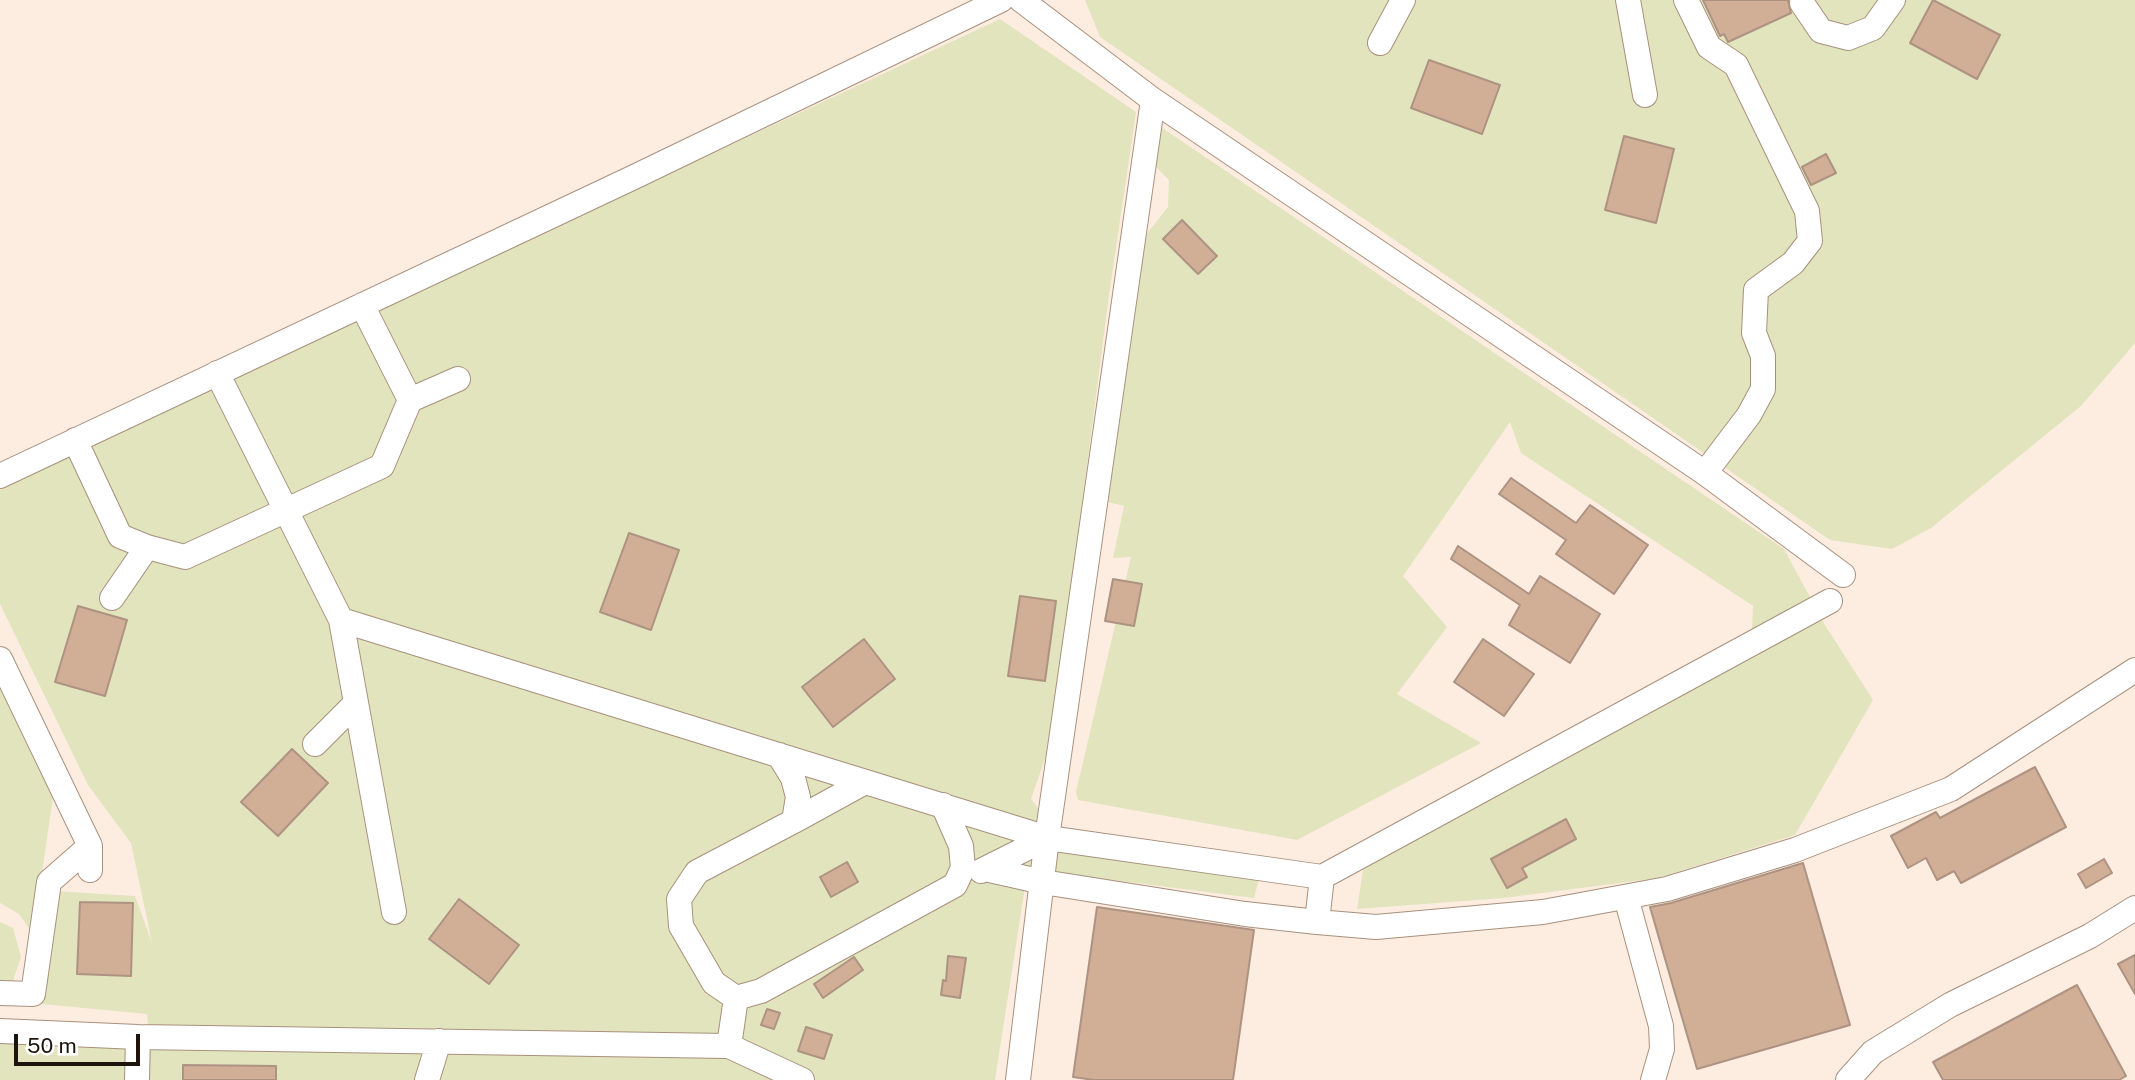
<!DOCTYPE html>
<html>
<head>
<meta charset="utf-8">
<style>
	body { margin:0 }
	#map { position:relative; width:2135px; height:1080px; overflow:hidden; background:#fdede1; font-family:"Public Sans",sans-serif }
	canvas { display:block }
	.scale { position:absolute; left:14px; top:1034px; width:126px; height:32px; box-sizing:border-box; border:4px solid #1d140d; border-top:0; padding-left:9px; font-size:21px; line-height:24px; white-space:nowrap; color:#1d140d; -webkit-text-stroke:5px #fff; paint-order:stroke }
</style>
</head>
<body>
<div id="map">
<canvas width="2135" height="1080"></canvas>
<div class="scale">50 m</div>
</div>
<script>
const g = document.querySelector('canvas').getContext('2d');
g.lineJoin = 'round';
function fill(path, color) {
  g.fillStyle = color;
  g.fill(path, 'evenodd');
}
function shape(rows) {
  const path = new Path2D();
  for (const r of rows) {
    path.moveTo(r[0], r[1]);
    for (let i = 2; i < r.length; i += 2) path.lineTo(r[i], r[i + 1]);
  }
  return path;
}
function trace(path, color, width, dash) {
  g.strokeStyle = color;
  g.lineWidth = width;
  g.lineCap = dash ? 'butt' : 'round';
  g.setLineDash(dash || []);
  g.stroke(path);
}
fill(shape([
	[1085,0,2135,0,2135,343,2081,406,1931,528,1892,549,1830,540,1100,37],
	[1000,19,1136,112,1108,302,1052,739,1031,799,1062,840,1259,879,1254,898,1066,874,951,875,978,882,1025,887,995,1080,150,1080,150,1046,147,1014,42,1004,54,891,135,896,152,943,131,843,88,785,0,604,0,487],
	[1161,127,1784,549,1825,625,1873,700,1795,835,1658,878,1504,898,1357,909,1364,864,1751,653,1753,606,1521,453,1510,422,1403,576,1447,627,1397,694,1481,743,1297,840,1078,800,1076,792,1131,557,1113,558,1124,506,1108,502,1141,241,1168,207,1169,180,1150,161],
	[0,685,53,797,33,934,19,914,0,903],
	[0,922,13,928,21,957,13,981,0,981],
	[0,1041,127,1046,127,1080,0,1080]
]), '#e1e4bd');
const building = shape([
	[1703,0,1788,0,1791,13,1728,42,1724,34,1720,36,1703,0],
	[1933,0,2000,35,1977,79,1910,43,1933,0],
	[1429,60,1500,85,1482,134,1411,108,1429,60],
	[1624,136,1674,149,1656,223,1605,210,1624,136],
	[1826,154,1836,173,1811,185,1802,167,1826,154],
	[1182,220,1217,256,1198,274,1163,239,1182,220],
	[1511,478,1576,523,1590,505,1648,545,1614,594,1556,554,1566,540,1499,494,1511,478],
	[629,533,679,550,651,630,600,612,629,533],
	[1458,546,1529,594,1540,576,1600,614,1570,663,1509,625,1520,605,1451,559,1458,546],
	[1113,579,1142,584,1134,626,1105,621,1113,579],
	[1020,596,1056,601,1045,681,1008,676,1020,596],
	[78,606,127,620,105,696,55,682,78,606],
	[864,639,895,679,833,727,802,687,864,639],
	[1483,639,1534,674,1504,716,1454,682,1483,639],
	[292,749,328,783,278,836,241,802,292,749],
	[2035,767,2066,827,1961,883,1954,871,1937,880,1926,858,1908,868,1891,836,1936,812,1940,818,2035,767],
	[1566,819,1576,839,1522,868,1527,877,1507,888,1491,859,1566,819],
	[2104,859,2112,873,2086,888,2078,874,2104,859],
	[847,862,858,882,831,897,820,877,847,862],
	[1803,863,1850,1025,1697,1069,1650,907,1671,903,1803,863],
	[459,899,519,945,489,984,429,939,459,899],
	[80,902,133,903,131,976,77,974,80,902],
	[1097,907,1254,930,1233,1080,1094,1080,1073,1077,1097,907],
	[2135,955,2135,994,2118,964,2135,955],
	[948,956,966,958,960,998,941,995,943,980,946,981,948,956],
	[854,957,863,970,823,998,814,984,854,957],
	[2077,985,2126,1076,2119,1080,1943,1080,1933,1062,2077,985],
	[767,1009,780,1013,774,1029,761,1025,767,1009],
	[806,1027,832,1035,824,1059,798,1051,806,1027],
	[183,1065,276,1066,276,1080,183,1080,183,1065]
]);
fill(building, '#d1ae96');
trace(building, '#ae9382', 2);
const minor = shape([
	[1021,0,1153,100,1705,473,1843,575],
	[1628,0,1645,95],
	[1686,0,1709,47,1736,65,1807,211,1810,241,1793,263,1756,290,1754,333,1763,356,1763,389,1749,415,1705,473],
	[1802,3,1821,31,1848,38,1873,28,1893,0],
	[1380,43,1403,0],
	[217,373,341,620,1047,838,1062,840,1322,877,1830,601],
	[410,400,458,379],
	[75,440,120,536,147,547,185,557,382,466,410,400,362,305],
	[0,476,632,178,1001,0],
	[112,598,147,547],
	[341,620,394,912],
	[0,659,90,846,90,870],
	[315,744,356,703],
	[779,755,793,778,798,797,794,821,697,872,679,899,681,926,714,983,736,998,761,991,955,885,963,868,961,846,943,805],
	[794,821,865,782],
	[985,869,1043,882,1245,914,1317,922,1376,927,1543,912,1667,889,1795,850,1951,789,2135,670],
	[981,871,1047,838],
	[1626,897,1661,1026,1662,1049,1653,1080],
	[1317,922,1322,877],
	[0,993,33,994,49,882,90,846],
	[0,1031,138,1037,729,1046,802,1080],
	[729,1046,736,998],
	[137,1080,138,1037],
	[427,1080,439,1041],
	[1018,1080,1047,838,1153,100],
	[1848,1080,1873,1052,1950,1005,2090,936,2135,908]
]);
trace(minor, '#a8907d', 26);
trace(minor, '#fff', 24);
</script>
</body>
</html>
